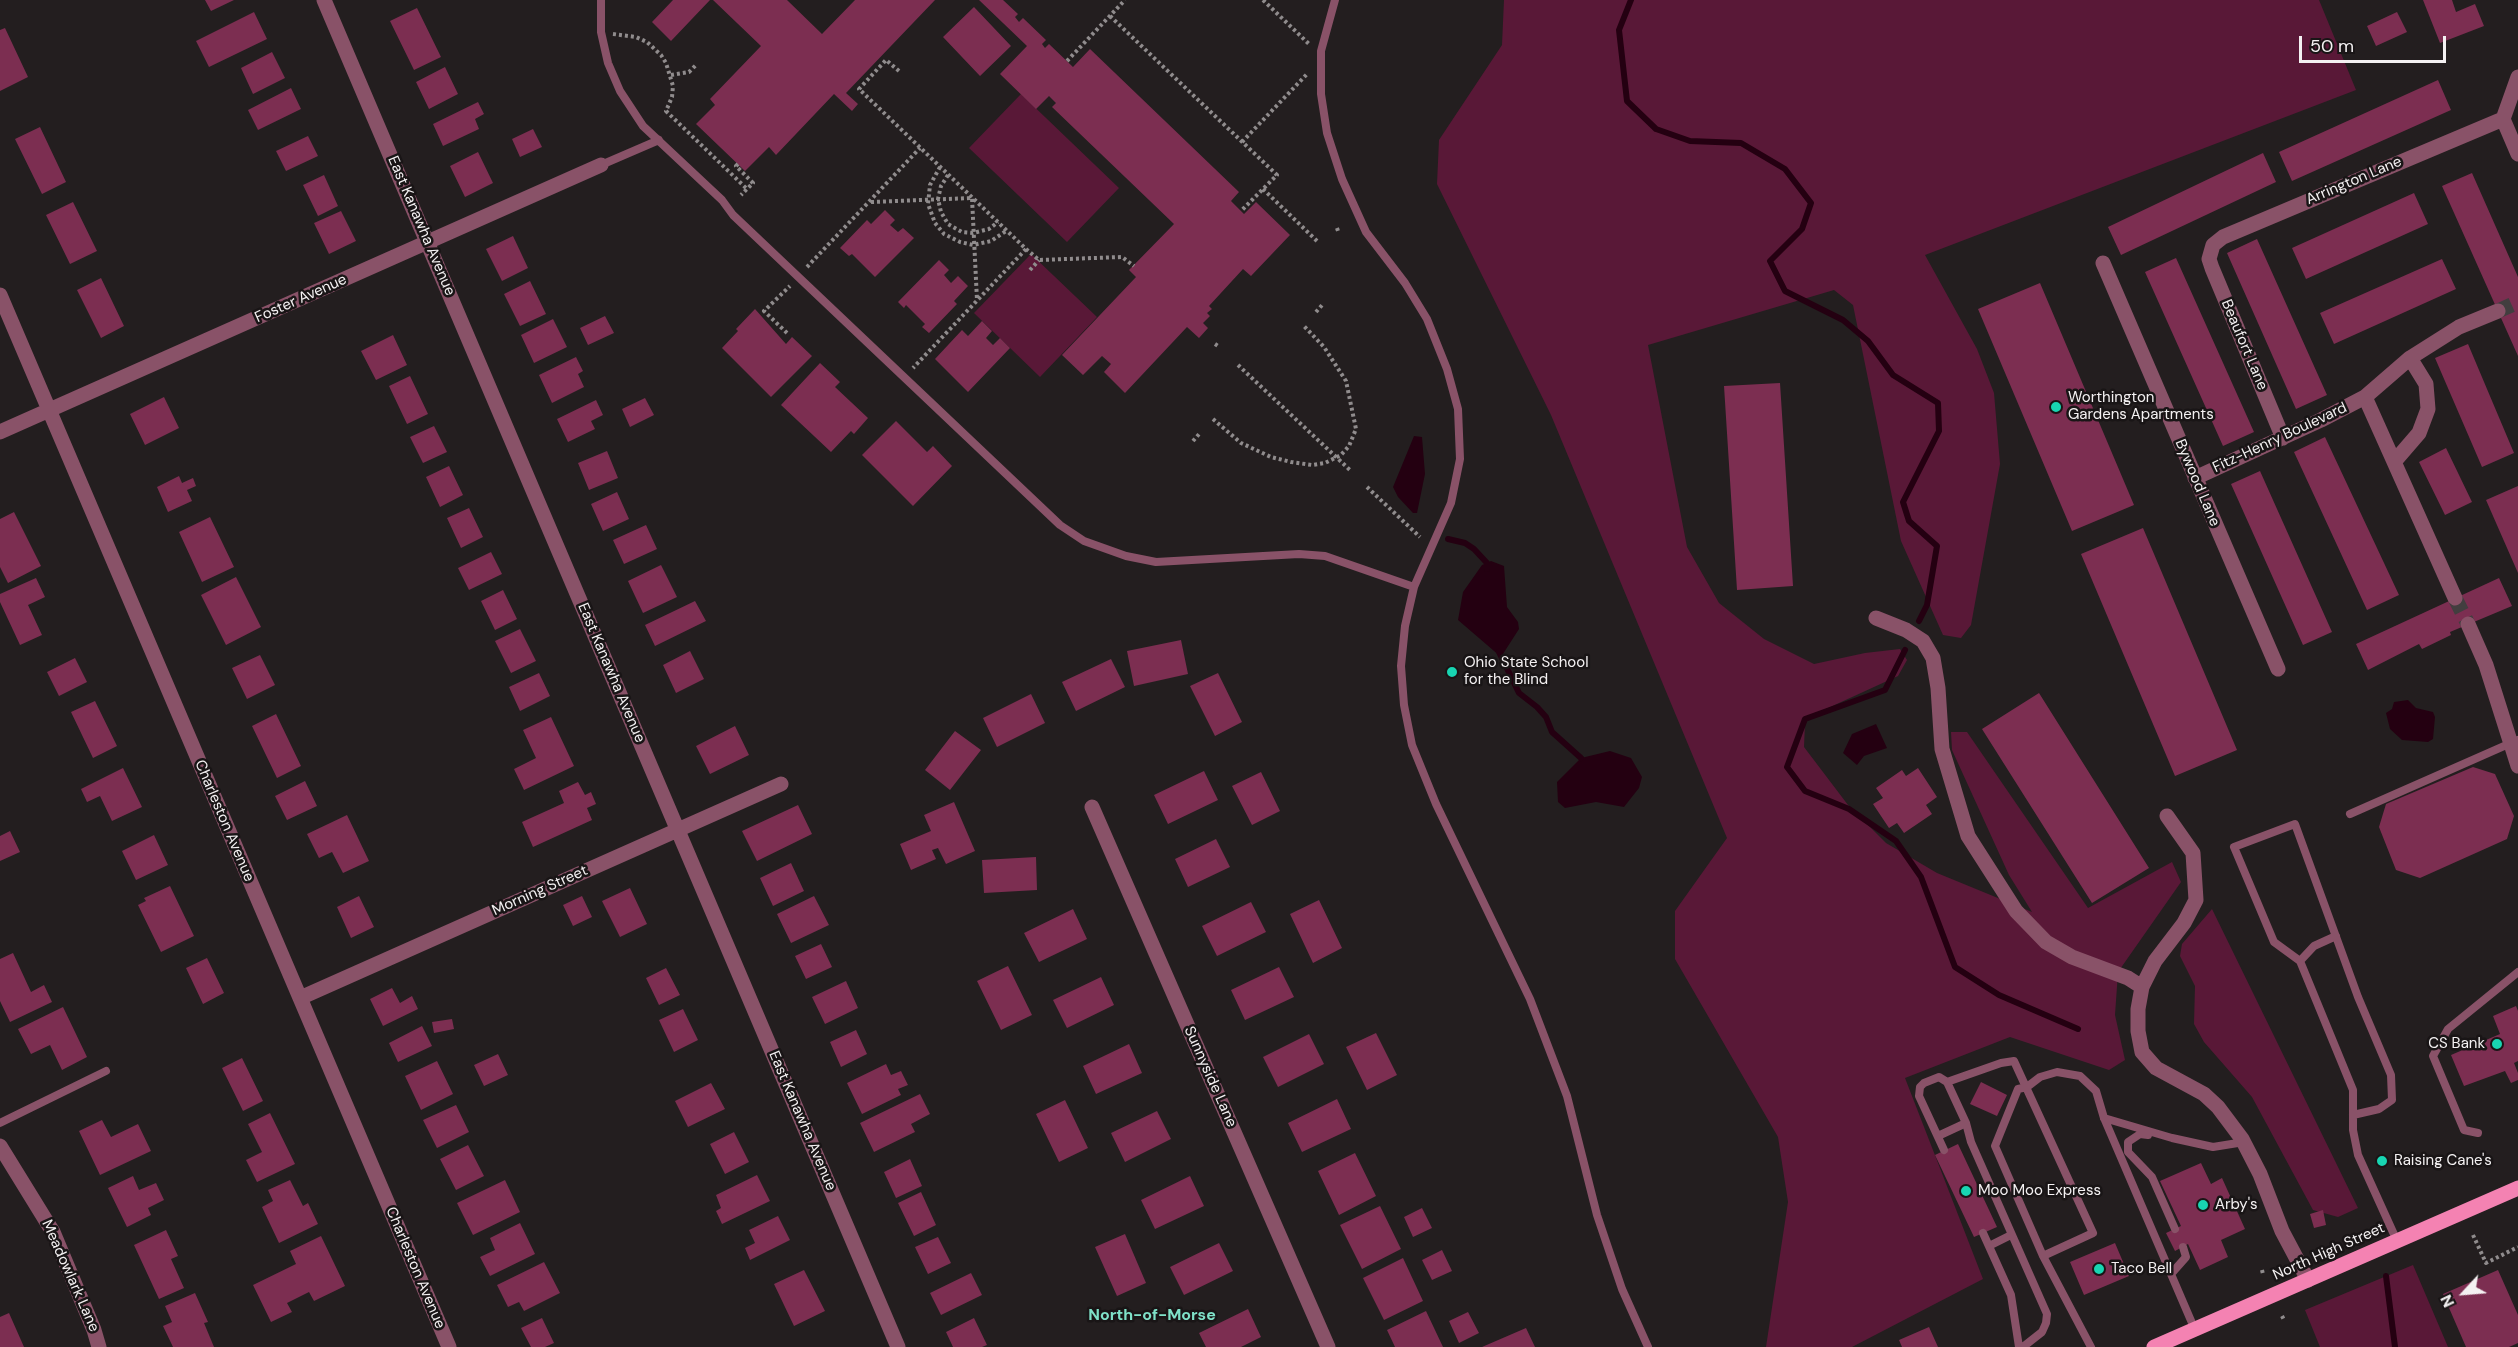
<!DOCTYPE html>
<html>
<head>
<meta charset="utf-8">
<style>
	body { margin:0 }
	#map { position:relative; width:2518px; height:1347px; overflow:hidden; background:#231e1f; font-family:"DM Sans",sans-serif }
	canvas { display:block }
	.north { position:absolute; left:2434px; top:1263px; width:60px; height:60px; -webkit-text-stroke:4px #191516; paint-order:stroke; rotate:244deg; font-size:16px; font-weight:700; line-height:24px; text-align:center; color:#f4f1f2 }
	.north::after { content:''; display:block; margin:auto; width:21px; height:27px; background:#f4f1f2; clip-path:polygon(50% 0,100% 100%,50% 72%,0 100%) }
	.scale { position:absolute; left:2299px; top:36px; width:147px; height:27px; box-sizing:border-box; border:3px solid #f4f1f2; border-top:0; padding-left:8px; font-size:18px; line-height:21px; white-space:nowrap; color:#f4f1f2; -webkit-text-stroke:4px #191516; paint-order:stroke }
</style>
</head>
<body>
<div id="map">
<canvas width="2518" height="1347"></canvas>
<div class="north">N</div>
<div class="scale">50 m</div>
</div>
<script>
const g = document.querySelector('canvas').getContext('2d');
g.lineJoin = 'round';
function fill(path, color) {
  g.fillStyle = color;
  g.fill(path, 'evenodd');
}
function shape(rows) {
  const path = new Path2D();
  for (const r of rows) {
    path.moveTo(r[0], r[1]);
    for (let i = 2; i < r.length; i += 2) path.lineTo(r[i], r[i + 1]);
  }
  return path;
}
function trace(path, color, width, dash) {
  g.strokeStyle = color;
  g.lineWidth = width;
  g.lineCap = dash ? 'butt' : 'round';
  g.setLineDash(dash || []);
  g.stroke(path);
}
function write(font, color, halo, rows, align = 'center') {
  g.font = font + ' "DM Sans",sans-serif';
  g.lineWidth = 5;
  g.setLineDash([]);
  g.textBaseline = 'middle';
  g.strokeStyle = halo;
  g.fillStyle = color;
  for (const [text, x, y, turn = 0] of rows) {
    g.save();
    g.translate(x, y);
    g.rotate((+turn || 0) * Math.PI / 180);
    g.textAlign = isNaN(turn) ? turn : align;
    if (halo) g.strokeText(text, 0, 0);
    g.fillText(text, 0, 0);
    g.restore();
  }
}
fill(shape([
	[1504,0,2319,0,2356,90,1925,255,1977,349,1994,393,2000,464,1971,625,1961,638,1943,635,1901,541,1853,305,1834,290,1648,345,1687,547,1719,603,1764,639,1814,664,1865,653,1900,649,1907,660,1898,676,1815,714,1805,723,1804,747,1848,805,1886,843,1937,873,2032,912,2009,875,1952,750,1951,732,1967,732,2088,908,2172,862,2181,882,2118,972,2115,1015,2125,1060,2109,1070,2010,1037,1905,1078,1983,1279,1852,1347,1766,1347,1788,1202,1778,1137,1675,959,1675,911,1727,838,1551,415,1437,184,1439,140,1502,45],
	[1021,94,1119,188,1067,242,969,148],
	[1031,254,1097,317,1040,377,974,313],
	[2212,909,2358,1208,2338,1217,2313,1210,2252,1097,2204,1042,2194,1024,2195,986,2180,956,2182,944],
	[2413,1265,2448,1347,2320,1347,2305,1310]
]), '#591837');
fill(shape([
	[1414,436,1422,437,1425,474,1417,513,1413,513,1398,497,1393,487],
	[1491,561,1504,566,1507,607,1518,622,1519,629,1501,657,1458,620,1463,592,1482,565],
	[2408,700,2416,708,2433,712,2435,717,2433,739,2428,742,2402,740,2390,729,2386,713,2392,709,2394,702],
	[1876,724,1887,748,1864,756,1857,765,1843,753,1852,734],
	[1610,751,1631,758,1642,777,1639,788,1624,807,1596,802,1565,808,1558,802,1557,782,1581,758]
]), '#240011');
trace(shape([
	[1631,0,1619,30,1627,101,1656,129,1690,141,1741,143,1785,169,1811,203,1802,229,1770,261,1785,291,1843,320,1868,341,1893,375,1938,403,1939,431,1903,502,1909,521,1937,546,1927,605,1919,621],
	[1448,539,1465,543,1474,549,1487,563,1487,569],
	[1905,650,1885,690,1805,719,1787,767,1805,791,1849,809,1896,841,1921,877,1955,967,1999,995,2078,1029],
	[1499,652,1519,693,1537,707,1546,717,1552,732,1581,758],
	[2386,1276,2395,1347]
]), '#240011', 6);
fill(shape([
	[205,0,234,0,211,11],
	[673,0,710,0,671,41,652,22],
	[713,0,787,0,822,34,855,0,935,0,846,93,858,104,852,111,834,94,776,155,769,147,745,171,696,124,715,105,710,99,761,46],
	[979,0,1003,0,1018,14,1015,17,1019,22,1023,18,1046,40,1042,44,1045,48,1049,44,1073,67,1090,49,1239,192,1231,201,1244,214,1256,202,1290,235,1251,276,1243,269,1209,306,1212,309,1207,313,1210,316,1203,323,1208,328,1199,338,1187,327,1125,393,1104,372,1111,364,1102,356,1083,375,1062,355,1136,277,1129,270,1174,224,1052,107,1056,103,1049,96,1036,109,1000,74,1027,46],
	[2423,0,2452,0,2456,12,2475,4,2484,26,2440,43],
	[974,7,1011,46,980,76,943,37],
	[417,8,441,57,414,70,390,21],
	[254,12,267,39,209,67,196,41],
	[2397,12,2407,32,2376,46,2367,26],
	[5,28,28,77,0,91,0,30],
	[272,52,285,78,253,94,241,68],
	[445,67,458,94,429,109,416,82],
	[2438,80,2451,110,2292,181,2279,152],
	[291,88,301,109,258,130,248,110],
	[478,102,484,114,475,119,479,129,443,146,433,124],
	[40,127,66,182,42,194,15,139],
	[533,129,542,147,520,157,512,139],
	[308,136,318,156,286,171,276,151],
	[478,152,493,183,465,197,450,166],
	[2263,153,2276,182,2121,255,2108,227],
	[2472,173,2518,277,2518,356,2442,186],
	[324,175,338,206,318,216,303,185],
	[2414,193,2428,224,2306,279,2292,248],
	[73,202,97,251,70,264,46,215],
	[885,210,895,220,890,225,898,232,903,228,914,238,875,277,852,254,849,256,840,248,867,220,871,224],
	[341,211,356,241,329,254,314,223],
	[513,236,528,268,502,281,486,249],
	[2257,239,2327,395,2296,409,2227,253],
	[2176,258,2254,432,2223,446,2145,272],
	[2442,259,2456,289,2334,344,2320,313],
	[939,260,949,270,944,275,951,283,958,276,968,286,954,301,957,304,929,333,922,327,925,324,906,305,904,308,898,302],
	[101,278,124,326,101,338,77,290],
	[530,281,546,314,520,326,504,294],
	[2040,283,2134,505,2072,531,1978,309],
	[755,309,786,344,792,337,812,356,771,397,722,348,738,331,736,329],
	[605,316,614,333,588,345,580,328],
	[553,319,567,347,534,363,521,335],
	[982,321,992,331,986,338,993,345,1000,338,1010,348,968,392,935,359,962,330,968,336],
	[393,335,407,365,376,380,361,351],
	[2468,344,2514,453,2482,467,2435,358],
	[576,357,583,371,578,374,584,387,552,403,539,375],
	[820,363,840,382,835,387,868,418,854,434,851,431,831,452,781,405],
	[410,376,428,414,407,424,389,386],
	[1780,383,1793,586,1737,590,1724,386],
	[164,397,179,428,145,445,130,414],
	[645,398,654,415,630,427,622,409],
	[596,400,603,415,591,421,595,429,568,442,557,419],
	[896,421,927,452,933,446,952,466,913,506,862,455],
	[434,426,447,452,423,463,410,437],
	[2325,437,2399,595,2367,610,2294,452],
	[2446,448,2472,502,2445,515,2419,462],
	[607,451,618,478,589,490,578,463],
	[449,466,463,495,440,507,426,477],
	[2260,471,2332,632,2303,645,2231,484],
	[179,476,182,483,193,478,196,486,187,490,192,501,168,512,157,487],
	[2518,486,2518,573,2486,500],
	[617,492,629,519,603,531,591,504],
	[469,508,483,537,461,548,447,518],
	[14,512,41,566,8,583,0,567,0,519],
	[210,517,234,567,202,582,179,532],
	[646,525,657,549,624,564,613,540],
	[2143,528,2237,750,2175,776,2081,554],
	[491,552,502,574,469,590,458,568],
	[661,565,677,597,643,613,628,581],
	[236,577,261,627,226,645,201,595],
	[36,578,45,597,28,605,42,635,20,645,0,602,0,594],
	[2499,578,2512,606,2450,632,2451,635,2422,649,2419,644,2368,670,2356,644],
	[503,590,517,619,495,630,481,601],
	[695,601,706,621,655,646,645,625],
	[520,629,536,661,511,673,495,641],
	[1181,640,1188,674,1134,686,1127,651],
	[690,651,704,679,676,693,663,665],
	[260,655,275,685,247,699,232,668],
	[75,658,87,682,59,696,47,672],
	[1111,659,1125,687,1076,711,1062,682],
	[539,673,550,696,520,711,509,687],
	[1218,673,1242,722,1215,736,1190,686],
	[2039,693,2149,868,2092,903,1982,729],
	[1031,694,1045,723,997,747,983,718],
	[95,701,117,746,93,758,71,712],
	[276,714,301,766,277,778,252,726],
	[551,717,574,766,524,790,514,769,536,758,523,730],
	[735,726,749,755,710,774,696,746],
	[955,731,981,750,950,790,925,770],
	[2473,767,2495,774,2514,816,2507,839,2420,878,2396,870,2379,827,2386,804],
	[123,768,142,807,112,821,100,796,87,802,81,789],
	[1918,768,1937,797,1926,805,1932,814,1904,833,1897,823,1889,828,1873,804,1883,798,1876,788,1902,770,1906,776],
	[1204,771,1218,800,1168,824,1154,795],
	[1261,772,1280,811,1252,825,1232,786],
	[305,781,317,806,287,820,275,796],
	[578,782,585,795,591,792,596,804,587,808,592,820,533,847,522,822,564,803,559,791],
	[954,802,975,851,946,864,938,848,932,850,936,859,911,870,900,844,931,831,924,815],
	[798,805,812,834,757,861,742,831],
	[347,815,369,861,343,873,332,852,319,858,307,834],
	[10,831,20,852,0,861,0,836],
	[154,835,168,865,136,880,122,851],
	[1216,839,1230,867,1188,887,1175,859],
	[1036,857,1037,890,984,893,982,860],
	[791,863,804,891,773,906,760,878],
	[170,886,194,936,161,952,138,905,146,901,144,898],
	[630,888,647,924,620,937,602,901],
	[359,896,374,927,351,938,337,907],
	[582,896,592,917,573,926,563,905],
	[814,896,829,925,791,943,777,914],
	[1319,900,1342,948,1313,963,1290,914],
	[1251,902,1266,932,1217,956,1202,926],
	[1073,909,1087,939,1039,962,1024,933],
	[821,944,832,967,806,979,795,956],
	[13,953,31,992,44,985,52,1002,10,1022,0,1001,0,959],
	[207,958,224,993,203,1004,186,968],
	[1008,966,1032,1015,1001,1030,977,981],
	[1279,967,1294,997,1245,1020,1231,990],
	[666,968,680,995,659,1005,646,978],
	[1101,977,1114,1005,1067,1028,1053,1000],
	[846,981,858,1008,825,1024,812,997],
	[392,988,400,1003,412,996,418,1009,383,1026,370,999],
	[2516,1006,2518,1011,2518,1061,2514,1063,2518,1073,2518,1080,2511,1083,2505,1071,2464,1086,2451,1055,2500,1034,2493,1016],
	[63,1007,87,1057,62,1070,50,1045,31,1054,18,1029],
	[683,1009,698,1040,674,1052,659,1020],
	[452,1019,454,1029,434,1033,432,1022],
	[422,1026,432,1046,398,1062,389,1043],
	[856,1030,867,1054,841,1067,830,1042],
	[1376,1033,1397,1075,1367,1090,1346,1047],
	[1309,1034,1324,1064,1278,1087,1263,1057],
	[1129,1044,1142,1073,1096,1094,1083,1066],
	[498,1054,508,1075,484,1086,474,1065],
	[242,1058,263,1101,243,1111,222,1068],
	[437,1061,453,1094,421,1110,405,1076],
	[886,1064,891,1075,901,1071,908,1085,898,1089,901,1095,862,1114,847,1083],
	[1981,1082,2007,1095,1997,1116,1970,1104],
	[711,1083,725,1109,688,1127,675,1101],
	[920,1094,930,1114,911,1124,915,1132,874,1152,860,1123],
	[1337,1099,1351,1129,1302,1152,1288,1123],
	[1065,1100,1088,1148,1059,1162,1036,1114],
	[456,1105,469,1132,437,1148,423,1120],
	[1157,1111,1171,1139,1125,1162,1111,1133],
	[270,1113,295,1164,257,1182,246,1160,262,1152,248,1124],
	[102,1120,111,1137,138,1124,151,1151,100,1175,79,1131],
	[734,1132,749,1162,725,1174,710,1144],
	[1958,1144,1997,1227,1974,1237,1935,1155],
	[468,1145,484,1176,456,1190,440,1159],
	[1355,1153,1376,1196,1339,1215,1318,1171],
	[910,1159,922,1186,896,1198,884,1172],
	[2201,1163,2211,1184,2222,1178,2245,1229,2221,1240,2228,1257,2200,1270,2188,1244,2175,1251,2166,1233,2181,1226,2160,1181],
	[757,1175,770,1201,722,1224,716,1211,721,1208,716,1195],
	[133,1176,139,1190,156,1183,164,1200,148,1208,151,1215,127,1227,108,1188],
	[1190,1176,1204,1206,1155,1229,1141,1200],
	[290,1180,303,1206,308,1203,318,1224,279,1243,262,1207,273,1201,268,1190],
	[505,1180,520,1212,473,1235,457,1203],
	[921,1192,936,1225,914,1236,898,1203],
	[1380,1206,1401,1249,1362,1269,1340,1225],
	[1422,1208,1432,1228,1413,1237,1404,1217],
	[2323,1210,2326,1225,2314,1228,2310,1214],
	[778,1216,790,1240,750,1260,745,1248,755,1243,749,1230],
	[520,1223,535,1254,490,1276,480,1257,495,1250,490,1238],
	[166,1230,178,1256,171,1259,184,1288,159,1299,134,1245],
	[1125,1234,1146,1283,1117,1296,1095,1247],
	[321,1236,345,1286,314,1301,309,1292,287,1303,292,1312,271,1322,253,1285,296,1264,290,1251],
	[938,1237,951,1263,928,1274,915,1247],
	[1219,1243,1233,1271,1184,1295,1170,1267],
	[2115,1243,2129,1276,2084,1295,2070,1262],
	[1442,1250,1452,1271,1432,1280,1422,1260],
	[1403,1258,1423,1301,1384,1320,1363,1278],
	[544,1262,560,1293,524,1311,519,1302,508,1307,497,1285],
	[804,1270,825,1311,794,1326,774,1284],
	[2498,1270,2518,1315,2518,1343,2509,1347,2466,1347,2443,1294],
	[971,1273,982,1295,941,1315,930,1293],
	[195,1293,208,1322,204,1323,214,1347,173,1347,163,1326,172,1322,165,1306],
	[1248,1309,1261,1337,1241,1347,1206,1347,1199,1333],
	[1426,1311,1443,1347,1395,1347,1387,1330],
	[1468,1312,1479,1333,1459,1343,1449,1321],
	[9,1313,24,1347,0,1347,0,1317],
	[542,1318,554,1343,545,1347,531,1347,521,1328],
	[974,1318,987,1345,982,1347,953,1347,946,1332],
	[1929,1327,1938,1347,1902,1347,1899,1340],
	[1526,1328,1535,1347,1482,1347]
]), '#7c2e51');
trace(shape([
	[2498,311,2518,302],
	[2455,598,2468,624]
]), '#423e3f', 15, [15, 8]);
trace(shape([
	[1263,0,1309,44],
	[1110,16,1277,175,1241,211],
	[613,34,636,37,647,42,661,55,666,63,673,86,672,97,666,111,747,189],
	[1067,61,1125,0],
	[899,71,886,60,859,89,1026,249,913,368],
	[671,75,689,72,697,64],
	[1242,142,1308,73],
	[738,164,736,166,753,183,741,195],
	[940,167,930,185,928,204,935,223,944,234,960,242,973,245,991,241,1006,231],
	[948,175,941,186,938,199,941,212,948,224,962,232,973,233,989,229,998,222],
	[1263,189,1317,241],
	[871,202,972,198,977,300],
	[1337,228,1338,231],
	[1026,249,1039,260,1122,257,1134,266],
	[807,267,920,148],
	[1030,270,1039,260],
	[1316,312,1323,304],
	[787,333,764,311,790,286],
	[1215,344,1218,346],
	[1238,365,1351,471],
	[1213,419,1241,443,1271,457,1291,462,1312,465,1325,463,1341,455,1349,446,1356,429,1346,381,1324,347,1303,325],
	[1193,441,1200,433],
	[1367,487,1420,537],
	[2473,1235,2486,1263,2518,1247],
	[2262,1270,2263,1274],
	[2282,1316,2284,1320]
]), '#908c8d', 4, [3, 3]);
trace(shape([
	[601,0,601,32,608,63,620,91,643,126,722,200,733,215,1060,525,1084,541,1126,556,1156,562,1299,554,1325,556,1414,587,1405,626,1401,666,1404,705,1412,745,1436,804,1530,999,1567,1096,1597,1215,1622,1289,1648,1347],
	[1335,0,1321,51,1321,94,1327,133,1342,179,1366,232,1405,283,1427,319,1447,369,1458,409,1460,459,1451,503,1414,587],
	[601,165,659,140],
	[2350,814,2518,740],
	[2300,961,2314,946,2336,936],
	[1947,1082,2001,1063,2014,1061,2093,1233,2043,1256],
	[2353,1115,2379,1109,2392,1100,2391,1075,2358,997,2295,824,2234,847,2274,942,2300,961,2353,1090,2353,1130,2358,1155,2397,1241],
	[2104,1118,2172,1138,2213,1147,2244,1142],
	[0,1123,106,1071],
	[2478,1133,2464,1130,2433,1056,2448,1029,2518,972],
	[2148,1135,2140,1134,2128,1142,2128,1152,2152,1177,2175,1229],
	[1938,1136,1966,1123],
	[1944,1150,1919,1096,1920,1087,1924,1083,1939,1077,1947,1082,1966,1123,1971,1142,2047,1314,2046,1323,2042,1332,2023,1347],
	[1983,1233,2011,1295,2019,1347],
	[1989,1246,2011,1235],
	[2171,1274,2186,1257,2183,1247],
	[2091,1347,2043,1256,1995,1146,2018,1089,2027,1087,2040,1077,2057,1072,2080,1076,2096,1091,2104,1118,2195,1330]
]), '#895268', 8);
trace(shape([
	[324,0,898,1347],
	[2518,77,2503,119,2518,154],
	[2103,263,2278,669],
	[0,295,449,1347],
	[2365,397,2410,358,2459,327,2498,311],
	[0,432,601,165],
	[2283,438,2212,268,2209,259,2213,245,2223,237,2503,119],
	[2394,462,2419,433,2428,409,2426,384,2410,358],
	[2195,478,2321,420,2365,397,2455,598],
	[1876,618,1906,630,1923,641,1933,658,1938,688,1942,749,1968,836,2016,911,2046,942,2072,957,2128,978,2142,987],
	[2468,624,2486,665,2518,766],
	[1092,807,1328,1347],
	[2167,816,2193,853,2196,900,2184,923,2155,961,2142,987,2138,1009,2138,1031,2142,1052,2156,1068,2204,1094,2218,1107,2242,1139,2260,1174,2282,1231,2308,1280],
	[300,998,781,784],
	[0,1146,53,1232,94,1330,99,1347]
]), '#895268', 15);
trace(shape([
	[2154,1347,2518,1188]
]), '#f482b2', 15);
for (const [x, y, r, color] of [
	[2056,407,6,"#18d5b2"],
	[1452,672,6,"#18d5b2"],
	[2497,1044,6,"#18d5b2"],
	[2382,1161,6,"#18d5b2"],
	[1966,1191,6,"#18d5b2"],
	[2203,1205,6,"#18d5b2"],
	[2099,1269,6,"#18d5b2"]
]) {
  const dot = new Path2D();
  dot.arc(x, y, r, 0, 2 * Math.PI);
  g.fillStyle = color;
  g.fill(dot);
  trace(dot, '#191516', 2);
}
write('15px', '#f4f1f2', '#191516', [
	["Arrington Lane",2354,181,-23],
	["East Kanawha Avenue",421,226,67],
	["Foster Avenue",301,299,-24],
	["Beaufort Lane",2244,345,67],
	["Fitz-Henry Boulevard",2280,438,-25],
	["Bywood Lane",2197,483,67],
	["East Kanawha Avenue",611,673,67],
	["Charleston Avenue",224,821,67],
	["Morning Street",540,891,-24],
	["Sunnyside Lane",1210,1077,66],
	["East Kanawha Avenue",802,1121,67],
	["North High Street",2329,1252,-24],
	["Charleston Avenue",415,1268,67],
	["Meadowlark Lane",70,1276,66]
]);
write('15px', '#f4f1f2', '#191516', [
	["Worthington",2068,398],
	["Gardens Apartments",2068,415],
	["Ohio State School",1464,663],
	["for the Blind",1464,680],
	["CS Bank",2485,1044,"right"],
	["Raising Cane's",2394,1161],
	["Moo Moo Express",1978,1191],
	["Arby's",2215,1205],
	["Taco Bell",2111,1269]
], 'left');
write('bold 16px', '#7fe1c8', '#191516', [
	["North-of-Morse",1152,1316]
]);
</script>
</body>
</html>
